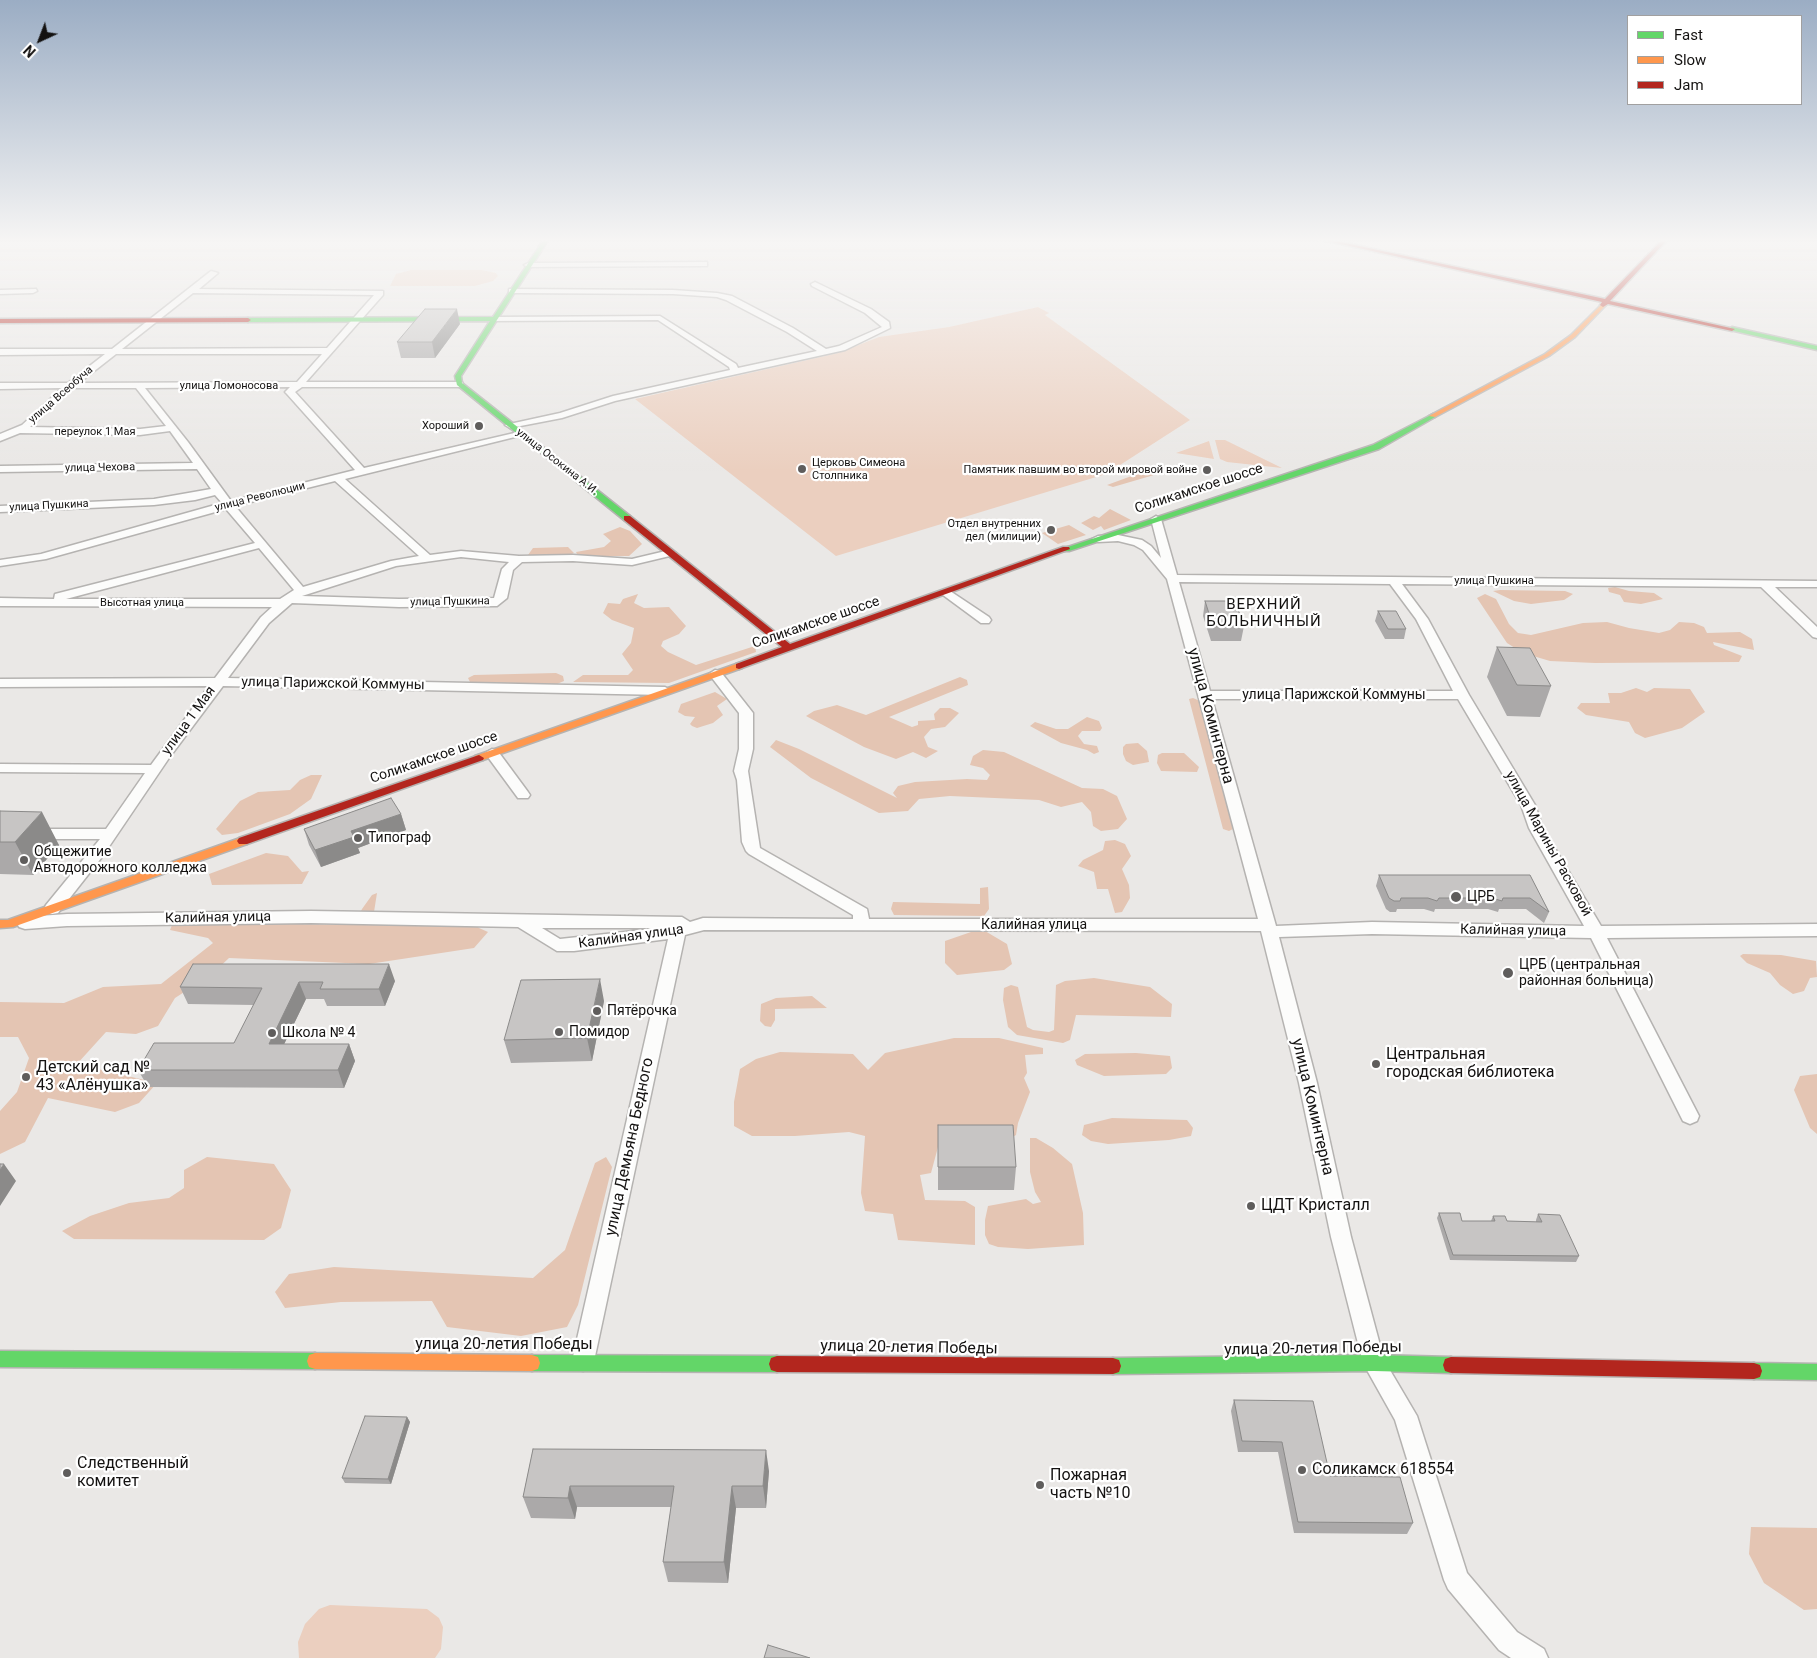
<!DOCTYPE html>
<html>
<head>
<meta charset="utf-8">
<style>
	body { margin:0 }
	#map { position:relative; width:1817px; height:1658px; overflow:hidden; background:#eae8e6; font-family:Roboto,sans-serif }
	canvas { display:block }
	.legend { position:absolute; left:1627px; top:15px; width:175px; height:90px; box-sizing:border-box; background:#fff; border:1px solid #a1a0a0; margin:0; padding:6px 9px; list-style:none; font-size:15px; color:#141211 }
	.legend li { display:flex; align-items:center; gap:10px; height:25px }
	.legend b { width:25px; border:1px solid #a1a0a0 }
	.north { position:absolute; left:15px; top:15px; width:50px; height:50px; -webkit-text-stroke:4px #fff; paint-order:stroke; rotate:223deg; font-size:14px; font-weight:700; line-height:20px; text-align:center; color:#141211 }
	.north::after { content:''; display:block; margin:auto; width:18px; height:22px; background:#141211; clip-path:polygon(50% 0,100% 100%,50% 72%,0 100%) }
</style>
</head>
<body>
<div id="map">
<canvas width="1817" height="1658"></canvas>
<ul class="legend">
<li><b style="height:6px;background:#63d668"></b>Fast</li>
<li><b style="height:6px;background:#ff974d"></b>Slow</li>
<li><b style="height:6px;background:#b3261e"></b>Jam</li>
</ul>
<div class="north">N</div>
</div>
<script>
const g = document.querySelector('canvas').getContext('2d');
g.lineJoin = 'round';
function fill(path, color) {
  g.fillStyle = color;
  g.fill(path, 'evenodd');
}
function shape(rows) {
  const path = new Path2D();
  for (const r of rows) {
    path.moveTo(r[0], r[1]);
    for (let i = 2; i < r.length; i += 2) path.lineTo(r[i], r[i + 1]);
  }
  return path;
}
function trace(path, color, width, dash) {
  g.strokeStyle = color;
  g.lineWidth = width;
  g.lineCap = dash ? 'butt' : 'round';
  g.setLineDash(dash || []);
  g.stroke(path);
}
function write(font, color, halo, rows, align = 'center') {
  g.font = font + ' Roboto,sans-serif';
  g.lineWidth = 4.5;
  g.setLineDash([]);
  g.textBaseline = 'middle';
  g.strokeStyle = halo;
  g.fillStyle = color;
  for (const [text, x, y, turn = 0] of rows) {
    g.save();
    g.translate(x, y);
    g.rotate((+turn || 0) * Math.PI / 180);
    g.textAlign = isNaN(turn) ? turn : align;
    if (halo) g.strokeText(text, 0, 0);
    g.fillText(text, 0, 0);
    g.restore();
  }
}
fill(shape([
	[411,270,482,270,496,273,498,276,493,281,475,286,390,286,396,274],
	[1038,307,1049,313,1045,315,1190,420,1106,474,836,556,635,399,838,353,879,337,949,327],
	[1215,440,1225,440,1282,468,1227,462,1220,459],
	[1209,441,1214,459,1176,453],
	[330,1605,427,1609,439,1618,443,1627,441,1649,435,1658,299,1658,298,1642,305,1624,319,1609]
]), '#ebcfbf');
fill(shape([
	[1148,470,1154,471,1154,475,1113,487,1107,485],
	[1110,509,1131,520,1104,530,1101,526,1093,530,1081,523,1094,516,1099,518],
	[1069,525,1086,535,1058,544,1042,533],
	[620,527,630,531,642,544,629,556,578,556,576,552,604,547,611,541,603,534],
	[568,547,574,553,567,556,531,557,528,555,533,548],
	[1615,587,1629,591,1654,593,1663,599,1641,604,1624,602,1620,595,1609,592,1608,588],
	[1500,590,1565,591,1573,594,1564,600,1531,604,1514,601,1493,591],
	[638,594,634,603,644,608,669,607,686,626,679,634,663,641,661,646,668,652,696,665,755,646,756,652,669,683,573,682,583,675,628,675,633,670,622,654,631,643,634,628,612,620,603,613,608,603,620,604,623,599],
	[1485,594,1496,599,1509,624,1518,633,1531,635,1583,623,1607,622,1629,628,1659,633,1670,630,1679,622,1694,623,1704,627,1707,633,1740,632,1752,639,1754,650,1713,642,1714,645,1742,656,1739,662,1595,663,1550,661,1523,653,1507,643,1477,598],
	[556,673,563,676,564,681,557,684,471,684,468,678,474,675],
	[960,677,967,680,968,685,889,717,912,727,918,725,918,721,935,720,934,714,940,708,950,708,959,713,945,727,931,729,924,737,928,747,938,751,926,758,913,752,896,759,864,747,806,716,814,711,837,705,866,715],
	[1636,688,1647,692,1654,688,1690,689,1705,712,1682,728,1645,738,1635,733,1629,722,1586,715,1577,708,1581,703,1610,703,1608,693,1621,693],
	[715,692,727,699,717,706,723,715,713,723,697,728,692,726,690,724,695,717,685,716,678,712,681,704],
	[1193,698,1200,701,1233,829,1229,831,1223,829,1189,699],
	[1087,717,1099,721,1102,728,1100,731,1082,731,1078,736,1084,744,1097,746,1099,752,1094,754,1087,750,1061,743,1030,726,1035,722,1056,729,1068,729],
	[776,740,799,749,897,798,893,793,898,786,915,782,967,779,987,780,990,775,983,768,970,765,973,756,983,750,1004,752,1082,788,1103,789,1117,796,1127,819,1118,829,1101,831,1093,826,1091,812,1082,802,1061,807,1039,800,950,796,919,799,908,811,879,813,811,778,770,747],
	[1138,743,1147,751,1149,762,1133,765,1126,761,1123,754,1123,747,1126,744],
	[1162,753,1184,753,1199,767,1197,772,1161,771,1157,763,1158,755],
	[311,775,322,775,311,799,290,814,238,833,222,835,216,829,240,801,258,792,290,790,300,780],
	[1115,840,1125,844,1131,856,1122,869,1129,885,1130,898,1122,912,1115,913,1108,889,1097,889,1094,872,1078,866,1083,860,1103,850,1105,841],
	[266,853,288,856,302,872,309,871,302,884,212,885,209,874],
	[988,887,989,909,984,916,894,915,891,909,893,902,980,904,980,888],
	[377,893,374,912,468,917,479,928,488,932,474,948,369,964,229,958,212,974,175,998,158,1026,136,1034,106,1032,77,1064,157,1083,139,1103,115,1112,48,1098,25,1142,0,1154,0,1111,17,1092,29,1058,18,1037,0,1037,0,1002,64,1003,103,987,161,984,213,943,208,938,170,930,172,925,184,922,354,925,362,909,372,895],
	[985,931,1007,944,1012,964,1004,970,957,975,945,963,945,941,971,932],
	[1743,954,1781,955,1816,961,1817,977,1810,978,1804,991,1793,994,1780,985,1770,973,1747,963,1740,956],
	[1094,978,1150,987,1172,1004,1171,1017,1076,1015,1070,1040,1063,1043,1017,1035,1008,1027,1003,1000,1004,988,1011,985,1018,987,1027,1027,1033,1030,1049,1032,1054,1030,1056,985,1065,981],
	[812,996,827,1008,775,1009,775,1020,771,1027,765,1026,760,1021,761,1004,776,998],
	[954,1038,999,1038,1043,1048,1043,1054,1025,1055,1027,1073,1024,1078,1030,1092,1018,1123,1016,1135,996,1148,938,1147,931,1173,920,1175,925,1200,965,1201,975,1207,975,1245,898,1240,893,1214,865,1211,861,1193,865,1136,849,1132,795,1136,752,1136,734,1126,734,1102,740,1069,756,1059,780,1052,853,1054,868,1070,885,1053],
	[1136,1053,1170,1056,1172,1068,1166,1074,1104,1076,1077,1065,1075,1060,1085,1054],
	[1817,1074,1817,1134,1810,1128,1794,1090,1800,1076],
	[1112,1118,1187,1120,1193,1128,1191,1136,1169,1140,1108,1144,1091,1141,1082,1135,1084,1125],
	[1030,1138,1036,1138,1053,1148,1072,1164,1083,1213,1084,1245,1028,1249,998,1247,989,1244,985,1235,985,1220,988,1206,1026,1199,1033,1204,1041,1202,1035,1192,1030,1172],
	[207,1157,274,1164,291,1190,281,1228,264,1240,74,1239,62,1231,90,1216,129,1203,169,1198,184,1188,184,1170],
	[606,1157,612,1167,578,1305,567,1327,521,1336,447,1327,432,1301,341,1302,285,1308,275,1292,289,1274,334,1267,533,1278,565,1250,595,1163],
	[1751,1527,1817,1528,1817,1609,1804,1610,1764,1583,1749,1554]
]), '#e4c5b3');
const street = shape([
	[707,262,707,266,704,266,528,267,524,265,528,263,707,262],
	[211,271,218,273,199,289,383,291,383,295,306,382,462,382,463,384,459,387,302,387,295,392,364,468,523,431,523,435,345,479,430,555,461,551,519,556,573,555,632,559,670,550,676,553,674,555,632,565,573,561,522,562,513,570,507,598,497,606,399,607,292,603,269,623,228,678,665,687,672,691,665,695,223,686,169,758,102,857,58,913,52,914,46,913,44,909,46,905,100,839,0,839,0,829,106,829,145,773,0,772,0,764,151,765,209,686,0,687,0,679,215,678,261,617,272,607,0,606,0,598,54,599,55,594,255,543,226,509,46,559,0,566,0,560,41,554,222,503,215,495,195,500,154,505,0,512,0,506,154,499,211,489,197,469,0,472,0,466,193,463,170,431,140,435,20,433,0,441,0,434,22,425,62,388,0,389,0,383,68,383,105,354,0,355,0,349,112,349,211,271],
	[193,293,374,295,327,348,122,349,193,293],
	[116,354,322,354,297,382,79,383,116,354],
	[290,387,285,392,287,394,355,470,231,501,188,442,145,388,290,387],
	[73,388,136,388,166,426,140,429,30,427,73,388],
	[335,481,419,556,391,561,303,587,235,506,335,481],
	[259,548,294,590,280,599,66,599,259,548],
	[461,557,509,562,502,569,494,598,399,599,302,596,396,566,461,557],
	[815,282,871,309,889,322,890,328,845,350,615,401,562,418,510,428,505,425,560,413,613,396,730,370,729,367,658,320,490,321,489,319,493,317,660,316,736,364,738,368,817,351,787,332,726,300,717,297,673,294,512,293,509,293,509,289,673,290,717,293,732,296,793,328,826,349,839,346,882,327,865,313,812,286,811,284,815,282],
	[36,289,37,291,33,293,0,294,0,290,36,289],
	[1156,516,1161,519,1177,575,1817,581,1817,587,1775,587,1817,627,1817,638,1813,637,1761,587,1402,584,1428,619,1469,695,1535,805,1543,828,1601,926,1817,924,1817,936,1607,938,1699,1116,1697,1121,1690,1124,1683,1121,1591,938,1372,934,1279,937,1317,1083,1351,1237,1384,1360,1417,1416,1467,1573,1517,1632,1544,1649,1548,1658,1511,1658,1499,1650,1448,1589,1444,1580,1395,1420,1363,1363,1331,1237,1299,1083,1261,931,704,930,685,935,594,1361,591,1368,583,1371,575,1368,572,1361,668,939,574,951,557,951,518,927,311,923,67,926,25,929,19,927,17,923,19,919,25,917,67,914,311,911,682,917,690,922,703,918,853,919,853,915,749,854,746,851,742,842,737,780,734,771,739,749,739,713,709,674,715,670,720,671,753,713,753,749,748,771,760,848,867,909,869,919,1258,919,1167,579,1143,550,1134,545,1118,541,1098,542,1092,539,1098,536,1118,535,1142,540,1151,546,1161,558,1151,519,1156,516],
	[1179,582,1390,584,1416,619,1453,691,1210,691,1179,582],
	[1212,699,1458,699,1521,805,1529,828,1584,926,1372,922,1276,926,1212,699],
	[542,928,661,928,560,939,542,928],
	[947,589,989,617,991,620,989,623,981,623,943,595,941,593,947,589],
	[492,749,497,750,528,792,530,795,528,798,518,798,485,753,492,749]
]);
const fast = shape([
	[544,239,549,239,461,376,462,383,630,516,630,520,624,520,457,385,455,376,490,321,248,322,245,320,248,318,493,317,544,239],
	[1732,327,1817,346,1817,350,1730,330,1730,328,1732,327],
	[1433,414,1435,415,1435,417,1379,449,1069,551,1063,551,1062,549,1373,445,1433,414],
	[0,1351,315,1353,321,1355,323,1361,321,1367,315,1369,0,1367,0,1351],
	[532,1355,777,1356,783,1358,785,1364,783,1370,777,1372,532,1371,526,1369,524,1363,526,1357,532,1355],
	[1374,1355,1451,1357,1457,1359,1459,1365,1457,1371,1451,1373,1374,1371,1113,1374,1107,1372,1105,1366,1107,1360,1113,1358,1374,1355],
	[1754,1363,1817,1364,1817,1380,1754,1379,1748,1377,1746,1371,1748,1365,1754,1363]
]);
const slow = shape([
	[1603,303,1606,305,1605,306,1575,337,1549,356,1435,417,1429,416,1545,354,1571,335,1603,303],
	[739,663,742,664,742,668,483,760,475,760,474,758,475,756,739,663],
	[243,837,247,838,249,841,247,844,13,927,0,928,0,920,8,920,243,837],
	[315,1353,532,1355,538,1357,540,1363,538,1369,532,1371,315,1369,309,1367,307,1361,309,1355,315,1353]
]);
const jam = shape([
	[1318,239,1327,239,1605,299,1663,239,1668,239,1610,301,1735,329,1732,331,1608,304,1603,307,1600,305,1602,302,1318,239],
	[0,319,248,318,251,320,248,322,0,323,0,319],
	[624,516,630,516,790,644,1063,547,1069,547,1070,549,739,669,736,668,736,664,782,647,624,520,624,516],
	[479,755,484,758,483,760,247,844,239,844,237,841,239,838,479,755],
	[777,1356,1113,1358,1119,1360,1121,1366,1119,1372,1113,1374,777,1372,771,1370,769,1364,771,1358,777,1356],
	[1451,1357,1754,1363,1760,1365,1762,1371,1760,1377,1754,1379,1451,1373,1445,1371,1443,1365,1445,1359,1451,1357]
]);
trace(street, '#b5b3b1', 3);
trace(fast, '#b5b3b1', 3);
trace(slow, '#b5b3b1', 3);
trace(jam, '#b5b3b1', 3);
fill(street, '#fcfcfb');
fill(fast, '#63d668');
fill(slow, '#ff974d');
fill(jam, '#b3261e');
fill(shape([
	[460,324,435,358,401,358,397,342],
	[1205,601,1244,626,1241,641,1211,641,1203,616],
	[1378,611,1406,629,1404,639,1385,639,1375,621],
	[1497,647,1551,686,1540,717,1507,716,1487,677],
	[0,811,59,845,33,875,0,874],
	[401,814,406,830,358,848,360,853,321,867,309,845,304,829],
	[1379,875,1530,875,1549,912,1544,923,1526,909,1499,909,1498,912,1488,909,1435,909,1434,912,1424,909,1397,909,1396,912,1390,912,1386,909,1376,886],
	[193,964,395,981,385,1006,327,1006,324,999,306,999,284,1044,349,1044,355,1061,344,1088,148,1087,138,1070,234,1043,254,1005,188,1004,180,987],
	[604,1001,592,1061,511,1063,504,1040],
	[938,1125,1016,1167,1014,1190,938,1190],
	[1439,1213,1462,1221,1491,1221,1493,1216,1507,1221,1536,1222,1536,1220,1538,1214,1579,1256,1576,1262,1450,1260,1437,1218],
	[1234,1400,1330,1476,1413,1523,1407,1534,1294,1533,1278,1452,1238,1452,1231,1411],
	[407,1417,410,1422,391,1484,345,1483,342,1478],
	[533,1449,769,1471,766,1508,736,1508,728,1583,668,1582,663,1562,671,1507,577,1507,575,1519,531,1518,523,1497]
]), '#aba9a9');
fill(shape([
	[457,309,460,324,435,358,432,342],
	[42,812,59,845,33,875,15,842],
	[401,814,406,830,358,848,360,853,321,867,315,850,351,831],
	[389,964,395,981,385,1006,379,989],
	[600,979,604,1001,592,1061,587,1038],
	[299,982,306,999,276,1061,269,1044],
	[349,1044,355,1061,344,1088,338,1070],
	[4,1164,16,1181,0,1206,0,1170],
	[407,1417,410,1422,391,1484,388,1479],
	[766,1450,769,1471,766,1508,763,1486],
	[570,1486,577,1507,575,1519,568,1498],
	[732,1486,736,1508,728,1583,724,1562]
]), '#8b8a89');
const building = shape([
	[425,309,457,309,432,342,397,342,425,309],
	[1205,601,1235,601,1244,626,1213,626,1205,601],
	[1378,611,1396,611,1406,629,1388,629,1378,611],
	[1497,647,1530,648,1551,686,1517,685,1497,647],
	[391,798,401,814,351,831,354,837,315,850,304,829,391,798],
	[0,811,42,812,15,842,0,842,0,811],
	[1379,875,1530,875,1549,912,1530,898,1503,898,1502,901,1492,898,1439,898,1437,901,1428,898,1401,898,1400,901,1394,901,1389,898,1379,875],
	[193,964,389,964,379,989,320,989,323,982,299,982,269,1044,349,1044,338,1070,138,1070,154,1043,234,1043,262,988,180,987,193,964],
	[600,979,587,1038,504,1040,521,980,600,979],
	[938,1125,1013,1125,1016,1167,938,1167,938,1125],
	[0,1164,4,1164,0,1170,0,1164],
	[1439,1213,1460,1213,1462,1221,1495,1221,1493,1216,1505,1216,1507,1221,1542,1222,1538,1214,1560,1215,1579,1256,1453,1255,1439,1213],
	[1234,1400,1313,1401,1330,1476,1400,1477,1413,1523,1298,1522,1282,1442,1242,1441,1234,1400],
	[365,1416,407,1417,388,1479,342,1478,365,1416],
	[533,1449,766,1450,763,1486,732,1486,724,1562,663,1562,674,1486,570,1486,568,1498,523,1497,533,1449],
	[768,1645,810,1658,764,1658,768,1645]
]);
fill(building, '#c7c5c4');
trace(building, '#8b8a89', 1);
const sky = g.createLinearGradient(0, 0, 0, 471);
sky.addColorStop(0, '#9badc4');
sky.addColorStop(0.51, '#f6f5f4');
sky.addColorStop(1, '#f6f5f400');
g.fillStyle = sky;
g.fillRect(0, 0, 1817, 471);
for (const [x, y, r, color] of [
	[479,426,5,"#5f5d5c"],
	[802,469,5,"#5f5d5c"],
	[1207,470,5,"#5f5d5c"],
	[1051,530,5,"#5f5d5c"],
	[358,838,5,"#5f5d5c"],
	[24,860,5,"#5f5d5c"],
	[1456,897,6,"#5f5d5c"],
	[1508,973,6,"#5f5d5c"],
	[597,1011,5,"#5f5d5c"],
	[559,1032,5,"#5f5d5c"],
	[272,1033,5,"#5f5d5c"],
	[1376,1064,5,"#5f5d5c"],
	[26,1077,5,"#5f5d5c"],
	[1251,1206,5,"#5f5d5c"],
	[1302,1470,5,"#5f5d5c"],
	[67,1473,5,"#5f5d5c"],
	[1040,1485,5,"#5f5d5c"]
]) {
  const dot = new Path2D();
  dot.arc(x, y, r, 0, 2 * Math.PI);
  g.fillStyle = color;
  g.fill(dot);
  trace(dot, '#fff', 2);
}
write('11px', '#141211', '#fff', [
	["улица Ломоносова",229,386],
	["улица Всеобуча",61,395,-41],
	["переулок 1 Мая",95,432],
	["улица Осокина А.И.",557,462,38],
	["улица Чехова",100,468,-1],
	["улица Революции",260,497,-14],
	["улица Пушкина",49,506,-3],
	["улица Пушкина",1494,581],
	["улица Пушкина",450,602,-1],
	["Высотная улица",142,603]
]);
write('11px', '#141211', '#fff', [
	["Хороший",469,426],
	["Церковь Симеона",812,463,"left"],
	["Столпника",812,476,"left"],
	["Памятник павшим во второй мировой войне",1197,470],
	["Отдел внутренних",1041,524],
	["дел (милиции)",1041,537]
], 'right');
write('14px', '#141211', '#fff', [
	["Соликамское шоссе",1199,489,-18],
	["Соликамское шоссе",816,623,-19],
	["улица Парижской Коммуны",333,684,1],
	["улица Парижской Коммуны",1334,695],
	["улица 1 Мая",189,721,-54],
	["Соликамское шоссе",434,758,-19],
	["улица Марины Расковой",1548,844,61],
	["Калийная улица",218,918,-1],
	["Калийная улица",1034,925],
	["Калийная улица",1513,931,1],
	["Калийная улица",631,937,-8]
]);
write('14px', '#141211', '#fff', [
	["Типограф",368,838],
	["Общежитие",34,852],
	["Автодорожного колледжа",34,868],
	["ЦРБ",1467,897],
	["ЦРБ (центральная",1519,965],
	["районная больница)",1519,981],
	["Пятёрочка",607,1011],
	["Помидор",569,1032],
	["Школа № 4",282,1033]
], 'left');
g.letterSpacing = '1px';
write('15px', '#141211', '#fff', [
	["ВЕРХНИЙ",1264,605],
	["БОЛЬНИЧНЫЙ",1264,622]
]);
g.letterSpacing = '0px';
write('16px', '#141211', '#fff', [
	["улица Коминтерна",1210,716,75],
	["улица Коминтерна",1312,1107,77],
	["улица Демьяна Бедного",630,1147,-78],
	["улица 20-летия Победы",504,1345],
	["улица 20-летия Победы",909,1348,1],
	["улица 20-летия Победы",1313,1349,-1]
]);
write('16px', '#141211', '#fff', [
	["Центральная",1386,1055],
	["городская библиотека",1386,1073],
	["Детский сад №",36,1068],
	["43 «Алёнушка»",36,1086],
	["ЦДТ Кристалл",1261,1206],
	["Следственный",77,1464],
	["комитет",77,1482],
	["Соликамск 618554",1312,1470],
	["Пожарная",1050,1476],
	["часть №10",1050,1494]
], 'left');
</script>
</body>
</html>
